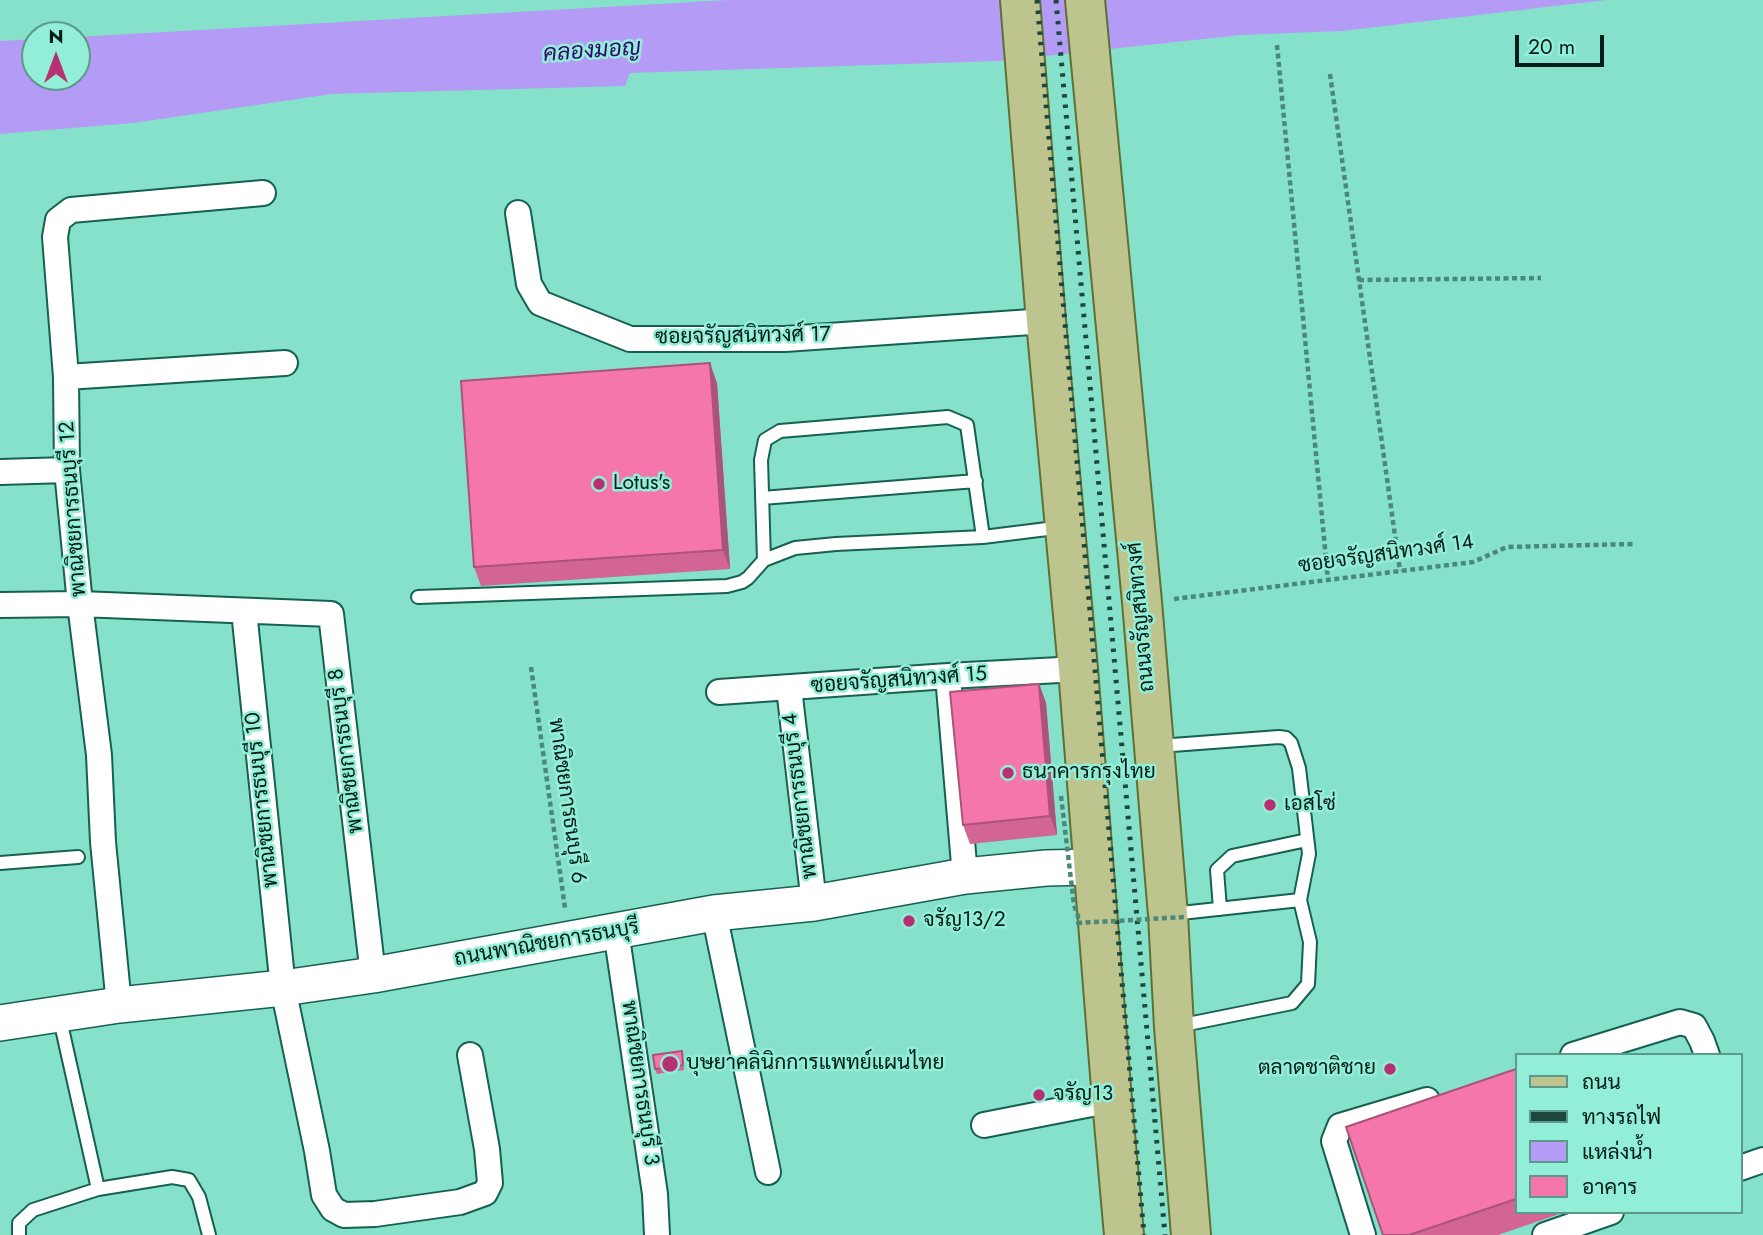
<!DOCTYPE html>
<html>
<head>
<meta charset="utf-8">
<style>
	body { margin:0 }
	#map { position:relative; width:1763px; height:1235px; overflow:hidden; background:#86e1ca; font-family:Jost,Sarabun,sans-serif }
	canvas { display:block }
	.legend { position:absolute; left:1515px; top:1053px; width:228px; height:161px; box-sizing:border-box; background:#93eed7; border:2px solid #599a8a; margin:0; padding:9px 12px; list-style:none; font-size:21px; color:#011d17 }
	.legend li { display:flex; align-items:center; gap:14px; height:35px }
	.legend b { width:35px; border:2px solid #599a8a }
	.north { position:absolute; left:21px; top:21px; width:70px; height:70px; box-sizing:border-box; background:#93eed7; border:2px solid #599a8a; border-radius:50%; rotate:0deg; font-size:19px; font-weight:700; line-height:28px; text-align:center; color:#011d17 }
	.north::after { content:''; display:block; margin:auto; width:24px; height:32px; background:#b73071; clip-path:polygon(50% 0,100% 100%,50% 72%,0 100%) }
	.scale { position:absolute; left:1515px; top:35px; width:89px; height:32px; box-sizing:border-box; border:4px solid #011d17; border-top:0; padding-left:9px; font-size:21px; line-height:24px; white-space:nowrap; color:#011d17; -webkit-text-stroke:5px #93eed7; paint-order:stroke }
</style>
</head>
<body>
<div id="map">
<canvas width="1763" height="1235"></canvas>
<ul class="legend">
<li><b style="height:9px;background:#bdc48e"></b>ถนน</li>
<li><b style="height:9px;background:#1d463c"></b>ทางรถไฟ</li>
<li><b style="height:19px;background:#b49bf6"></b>แหล่งน้ำ</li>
<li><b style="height:19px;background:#f476ab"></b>อาคาร</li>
</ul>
<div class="north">N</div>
<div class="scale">20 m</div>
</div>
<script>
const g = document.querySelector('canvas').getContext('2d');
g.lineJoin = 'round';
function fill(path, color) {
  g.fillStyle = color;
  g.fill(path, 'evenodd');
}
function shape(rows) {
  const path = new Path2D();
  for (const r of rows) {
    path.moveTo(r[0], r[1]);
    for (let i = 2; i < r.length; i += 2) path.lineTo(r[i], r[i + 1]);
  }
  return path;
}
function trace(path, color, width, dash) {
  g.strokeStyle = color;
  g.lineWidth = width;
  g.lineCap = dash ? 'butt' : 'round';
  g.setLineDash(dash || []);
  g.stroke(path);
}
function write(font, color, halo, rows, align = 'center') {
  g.font = font + ' Jost,Sarabun,sans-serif';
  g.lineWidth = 5;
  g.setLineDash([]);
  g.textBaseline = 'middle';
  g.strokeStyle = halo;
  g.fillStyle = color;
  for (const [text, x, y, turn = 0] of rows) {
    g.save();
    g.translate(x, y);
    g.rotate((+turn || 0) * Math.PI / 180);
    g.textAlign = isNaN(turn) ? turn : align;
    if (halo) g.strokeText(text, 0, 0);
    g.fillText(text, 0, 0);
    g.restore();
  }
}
fill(shape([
	[728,0,1606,0,1342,31,1241,35,998,61,630,73,625,86,332,94,133,123,0,134,0,41,35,39,35,77,77,77,77,37]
]), '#b49bf6');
const lane = shape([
	[762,498,976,481],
	[764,560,761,460,765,440,780,431,948,417,967,425,983,537],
	[418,597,727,586,742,582,748,578,764,560,795,548,836,544,983,537,1063,527],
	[1159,746,1279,737,1286,738,1291,743,1299,768,1309,854,1300,900,1310,942,1308,984,1292,1003,1178,1026],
	[0,863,78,857],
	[1220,909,1217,870,1232,856,1307,840],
	[1172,914,1300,900],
	[59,1015,98,1189],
	[19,1235,19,1223,33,1210,98,1189,172,1177,189,1180,199,1197,209,1235]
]);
const street = shape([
	[518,213,529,284,540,303,630,339,785,339,1046,321],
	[66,377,285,363],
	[0,472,67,470],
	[0,605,80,604,331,614,373,975],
	[244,611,283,988,317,1151,324,1195,333,1209,344,1215,375,1214,460,1202,485,1193,490,1183,487,1149,470,1055],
	[948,676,965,876],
	[789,688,814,903],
	[719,692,948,676,1078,669],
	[714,913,768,1172],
	[616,931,655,1194,657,1235],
	[119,1005,103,842,99,755,80,604,67,470,66,377,55,237,58,220,71,210,263,193],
	[1573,1055,1680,1022,1694,1026,1702,1041,1707,1055],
	[984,1125,1112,1100],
	[1740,1168,1763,1160],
	[1363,1235,1334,1141,1340,1126,1427,1100],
	[1545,1235,1611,1212]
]);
const secondary = shape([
	[0,1023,119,1005,283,988,373,975,714,913,814,903,965,876,1046,868,1094,867]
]);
const primary = shape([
	[1020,0,1046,321,1078,669,1112,1100,1124,1235],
	[1085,0,1142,602,1168,915,1174,1027,1191,1235]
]);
trace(lane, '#156051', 16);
trace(street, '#156051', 28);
trace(secondary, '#156051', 38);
trace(primary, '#5f7034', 42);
trace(shape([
	[1277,45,1328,580],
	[1330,74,1400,571],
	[1359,280,1541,278],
	[1174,599,1473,562,1507,547,1633,544],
	[531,667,565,908]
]), '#4a897a', 4.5, [5, 3.5]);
trace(lane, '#fff', 12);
trace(street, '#fff', 24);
trace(secondary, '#fff', 35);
trace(primary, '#bdc48e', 38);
trace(shape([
	[1037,0,1144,1235],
	[1056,0,1165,1235]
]), '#1d463c', 5, [3.5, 7]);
trace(shape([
	[1061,796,1074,905,1078,916,1078,923,1186,917]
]), '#4a897a', 4.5, [5, 3.5]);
fill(shape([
	[717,383,730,569,481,586,474,567],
	[1039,684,1046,703,1057,835,970,844,963,825],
	[683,1056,684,1070,657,1074,655,1069],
	[1516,1069,1516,1212,1565,1212,1498,1235,1383,1235]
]), '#d26593');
fill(shape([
	[710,363,717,383,730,569,723,550],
	[1039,684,1046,703,1057,835,1050,816]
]), '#ab5378');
const building = shape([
	[710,363,723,550,474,567,461,381,710,363],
	[1039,684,1050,816,963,825,950,692,1039,684],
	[682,1051,683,1065,655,1069,653,1055,682,1051],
	[1516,1069,1516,1199,1409,1235,1383,1235,1346,1127,1516,1069]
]);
fill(building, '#f476ab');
trace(building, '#ab5378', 2);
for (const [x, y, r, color] of [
	[599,484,7,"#b73071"],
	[1008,773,7,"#b73071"],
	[1270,805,7,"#b73071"],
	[909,921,7,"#b73071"],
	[670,1064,9,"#b73071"],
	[1390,1069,7,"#b73071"],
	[1039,1095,7,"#b73071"]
]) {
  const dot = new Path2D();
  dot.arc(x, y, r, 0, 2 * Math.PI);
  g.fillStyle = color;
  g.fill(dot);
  trace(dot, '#93eed7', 2.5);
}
write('21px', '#011d17', '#93eed7', [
	["ซอยจรัญสนิทวงศ์ 17",743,337,-1],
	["พาณิชยการธนบุรี 12",74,509,-94],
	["ซอยจรัญสนิทวงศ์ 14",1386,555,-8],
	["ถนนจรัญสนิทวงศ์",1142,617,-95],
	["ซอยจรัญสนิทวงศ์ 15",899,681,-4],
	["พาณิชยการธนบุรี 8",347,751,-97],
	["พาณิชยการธนบุรี 4",801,796,-97],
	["พาณิชยการธนบุรี 10",263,800,-96],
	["พาณิชยการธนบุรี 6",566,801,82],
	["ถนนพาณิชยการธนบุรี",547,944,-10],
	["พาณิชยการธนบุรี 3",639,1083,82]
]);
write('21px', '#011d17', '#93eed7', [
	["Lotus's",613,484],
	["ธนาคารกรุงไทย",1022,773],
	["เอสโซ่",1284,805],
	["จรัญ13/2",923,921],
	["บุษยาคลินิกการแพทย์แผนไทย",686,1064],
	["ตลาดชาติชาย",1376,1069,"right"],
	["จรัญ13",1053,1095]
], 'left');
write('italic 23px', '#37056f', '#93eed7', [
	["คลองมอญ",592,52,-4]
]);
</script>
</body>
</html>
